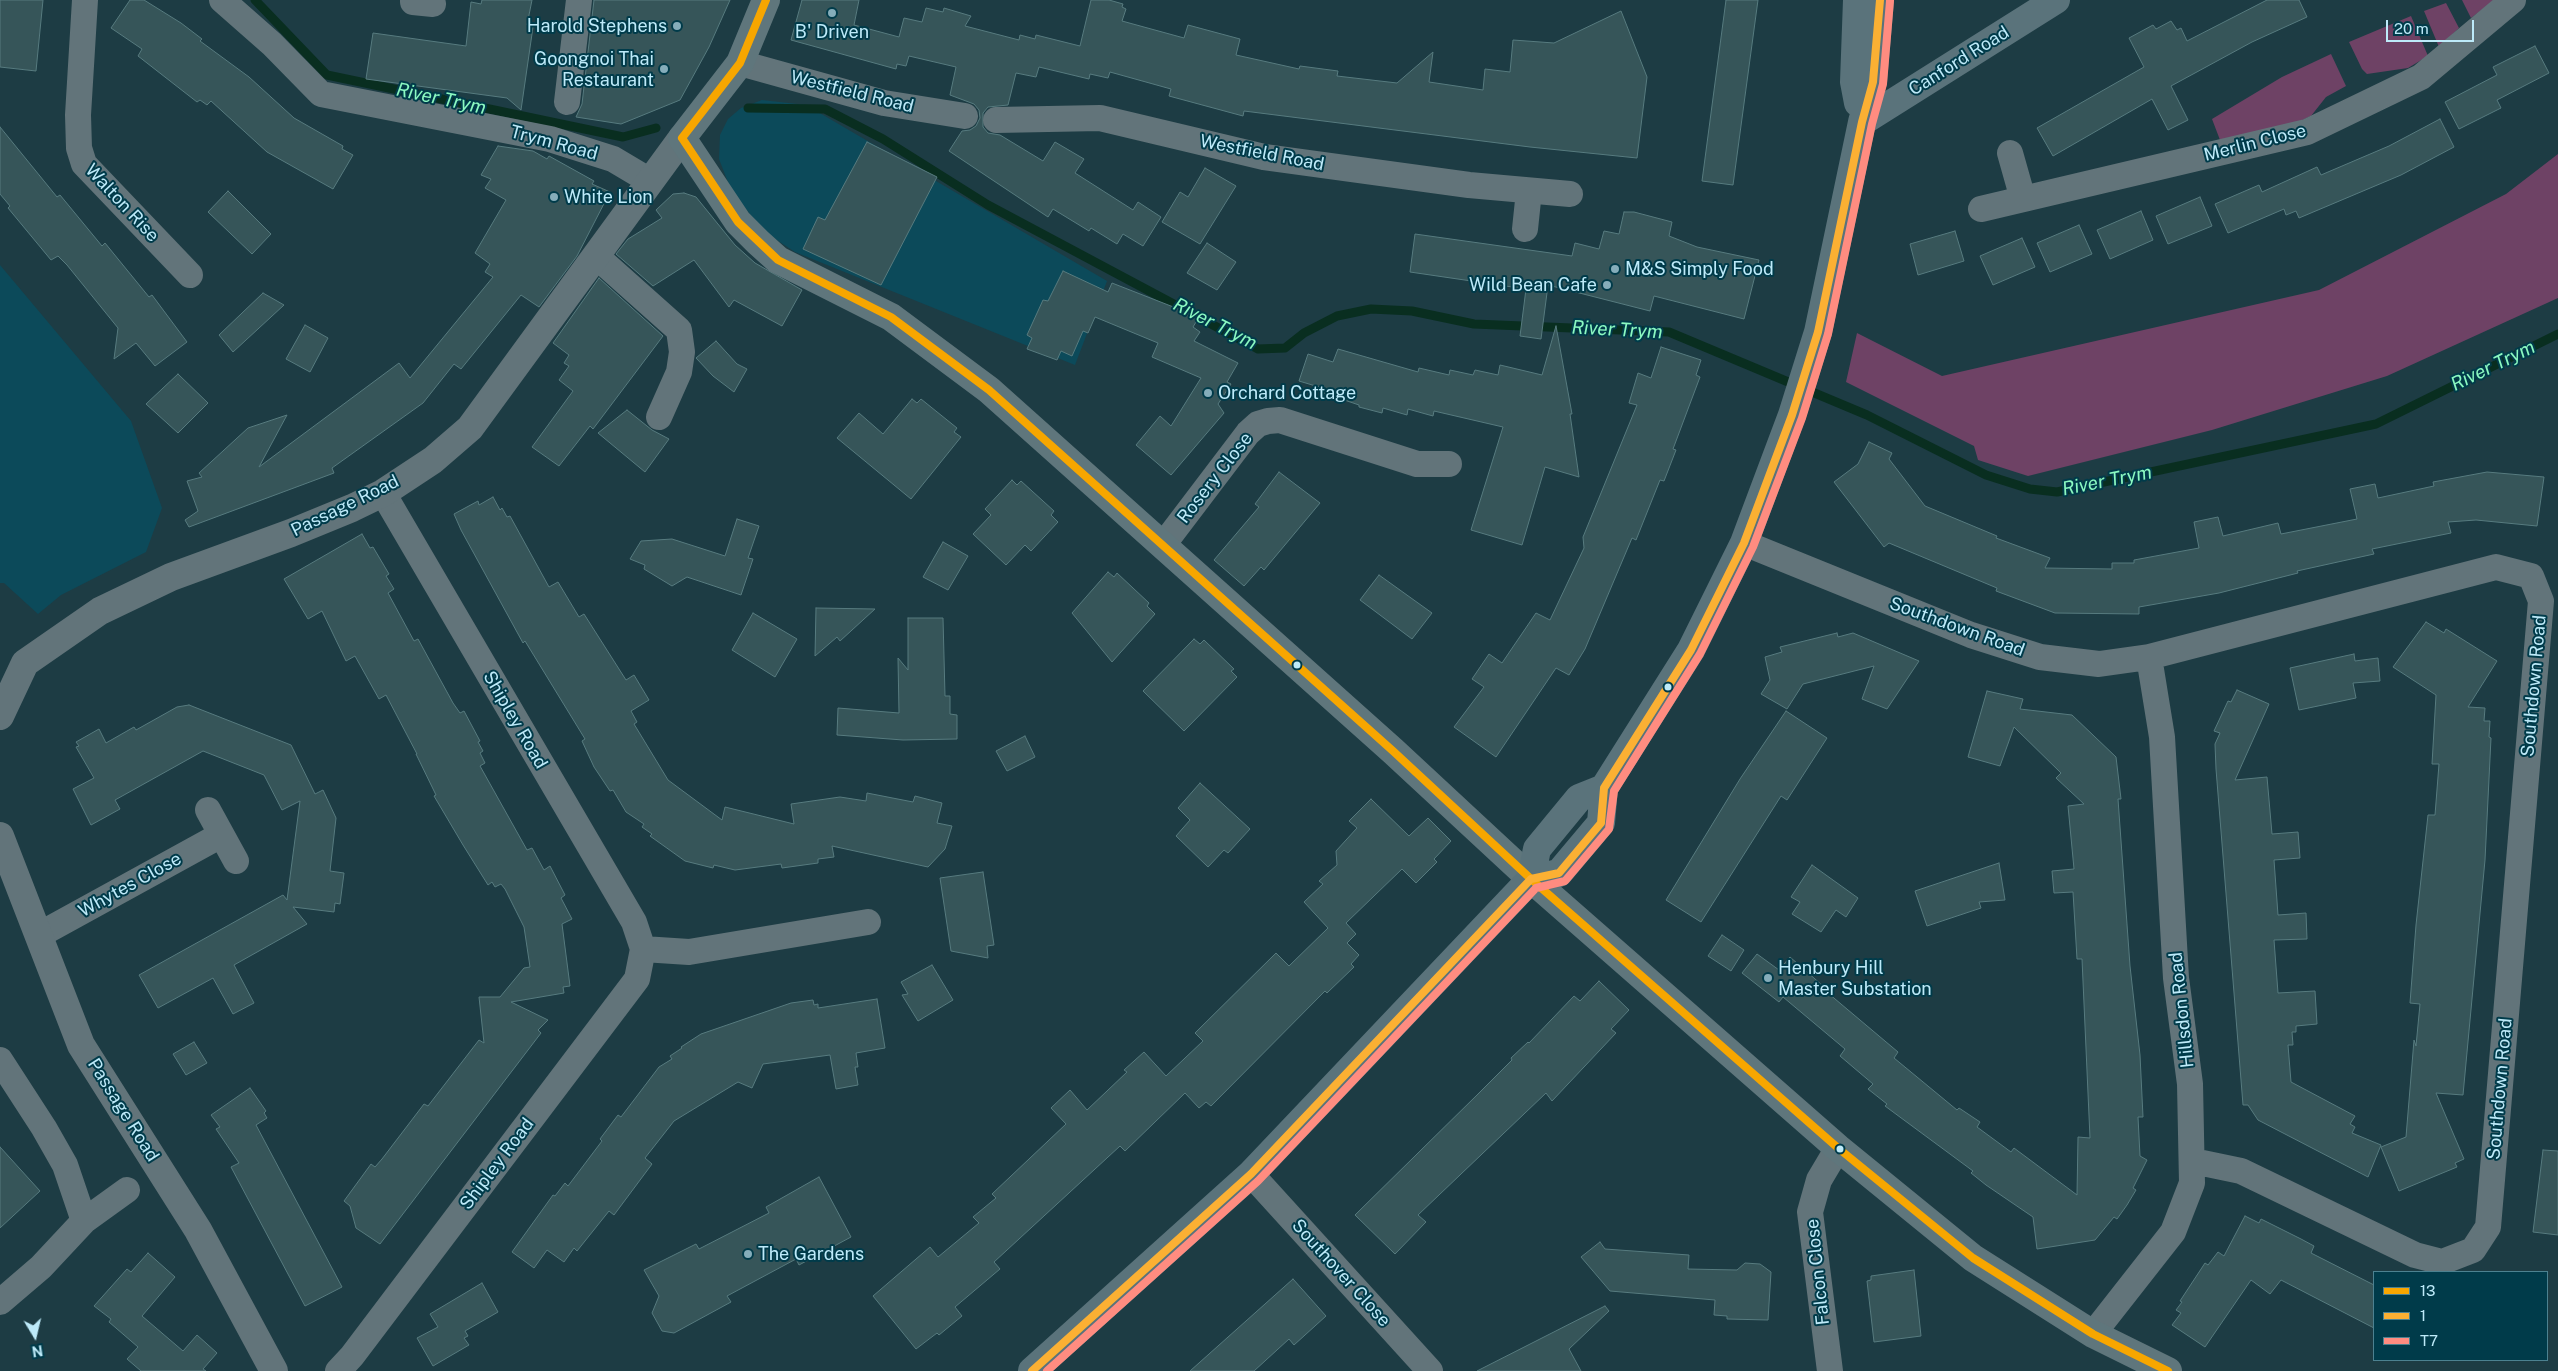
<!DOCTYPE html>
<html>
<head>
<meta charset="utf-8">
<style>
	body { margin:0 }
	#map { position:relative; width:2558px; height:1371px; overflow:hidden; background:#1d3c44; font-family:"Public Sans",sans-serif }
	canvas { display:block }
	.legend { position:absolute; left:2373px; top:1271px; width:175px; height:90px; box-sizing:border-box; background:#003b4a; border:1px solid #4c8190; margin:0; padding:6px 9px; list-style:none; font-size:15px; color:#bdeaf9 }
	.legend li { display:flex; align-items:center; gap:10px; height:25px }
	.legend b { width:25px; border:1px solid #4c8190 }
	.north { position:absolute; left:10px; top:1311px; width:50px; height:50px; -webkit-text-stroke:4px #003b4a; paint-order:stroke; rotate:171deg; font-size:14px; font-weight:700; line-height:20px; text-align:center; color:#bdeaf9 }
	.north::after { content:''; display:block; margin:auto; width:18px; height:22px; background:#bdeaf9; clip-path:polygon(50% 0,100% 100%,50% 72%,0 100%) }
	.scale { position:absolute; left:2386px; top:20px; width:88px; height:22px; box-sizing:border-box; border:2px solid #bdeaf9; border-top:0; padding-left:6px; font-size:15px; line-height:18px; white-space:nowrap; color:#bdeaf9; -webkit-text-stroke:4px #003b4a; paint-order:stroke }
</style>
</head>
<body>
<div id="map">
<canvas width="2558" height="1371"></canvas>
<ul class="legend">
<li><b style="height:6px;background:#f7a600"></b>13</li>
<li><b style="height:6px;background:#fbb033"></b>1</li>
<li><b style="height:6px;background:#ff8c80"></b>T7</li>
</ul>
<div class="north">N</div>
<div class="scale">20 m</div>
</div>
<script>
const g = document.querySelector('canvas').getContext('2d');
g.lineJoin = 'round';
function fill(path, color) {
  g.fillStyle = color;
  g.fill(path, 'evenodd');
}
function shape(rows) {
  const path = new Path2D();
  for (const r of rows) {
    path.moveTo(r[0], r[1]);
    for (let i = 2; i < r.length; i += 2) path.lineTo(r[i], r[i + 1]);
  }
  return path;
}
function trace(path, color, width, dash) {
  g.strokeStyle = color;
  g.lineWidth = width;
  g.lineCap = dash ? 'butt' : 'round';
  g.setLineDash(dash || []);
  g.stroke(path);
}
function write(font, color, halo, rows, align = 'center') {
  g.font = font + ' "Public Sans",sans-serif';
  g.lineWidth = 4;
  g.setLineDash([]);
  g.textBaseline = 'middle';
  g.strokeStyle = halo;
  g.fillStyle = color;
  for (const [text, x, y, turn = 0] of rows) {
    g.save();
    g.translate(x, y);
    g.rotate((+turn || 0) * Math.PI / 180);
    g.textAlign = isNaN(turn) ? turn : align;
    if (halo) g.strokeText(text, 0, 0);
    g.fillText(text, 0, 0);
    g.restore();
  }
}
fill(shape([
	[762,100,806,105,1107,281,1075,365,795,252,763,231,731,190,719,159,720,135,728,119,741,108],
	[0,265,131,421,162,508,146,552,61,595,38,614,4,583,0,583]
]), '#0c4a5a');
fill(shape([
	[2462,0,2495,0,2471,18],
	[2446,3,2459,28,2439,47,2424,11],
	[2411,16,2428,56,2408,68,2367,74,2362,69,2349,42],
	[2331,54,2346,86,2326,97,2311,116,2298,122,2220,140,2212,119,2282,77],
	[2558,154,2558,298,2387,376,2212,430,2028,476,1978,460,1974,446,1846,382,1857,333,1942,376,2319,290,2506,194]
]), '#6e4265');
trace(shape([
	[255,0,327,75,623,137,656,128],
	[748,108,825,109,883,139,988,205,1258,349,1285,348,1304,333,1337,316,1371,309,1412,311,1474,324,1669,332,1867,415,1986,475,2030,489,2057,492,2376,424,2558,334]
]), '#092e20', 9);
const building = shape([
	[0,0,43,0,36,71,0,67,0,0],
	[130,0,144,0,181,23,202,39,200,41,249,77,294,118,343,146,342,149,353,155,333,189,267,152,211,101,207,105,200,100,197,102,138,56,142,49,111,28,130,0],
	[482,0,532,0,527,25,533,27,521,110,507,98,366,79,373,33,466,46,471,2,481,4,482,0],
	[594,0,730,0,709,47,680,100,621,124,576,117,582,104,594,0],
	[802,0,859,0,854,25,899,37,904,18,922,22,926,8,943,12,944,8,971,16,965,26,1019,40,1020,35,1035,39,1036,35,1080,46,1091,0,1109,0,1123,4,1122,7,1126,9,1122,21,1184,38,1188,25,1240,39,1236,55,1299,69,1300,66,1338,71,1337,76,1397,83,1433,52,1429,82,1483,90,1485,69,1510,72,1513,40,1554,43,1621,11,1647,77,1637,158,1530,147,1244,111,1243,116,1169,96,1171,89,1110,72,1108,78,1090,74,1089,79,1039,67,1036,77,1016,73,1008,105,988,107,983,113,983,127,988,133,1000,135,1043,161,1055,142,1084,159,1075,173,1133,210,1138,202,1161,217,1143,246,1123,234,1117,244,1091,228,1089,231,1053,209,1048,217,949,151,962,131,970,130,976,126,980,118,979,110,974,104,950,95,956,67,909,56,906,66,897,64,896,69,791,40,802,0],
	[1726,0,1758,0,1733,185,1702,181,1726,0],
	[2267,0,2299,0,2307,17,2252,42,2171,86,2188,120,2168,130,2152,99,2053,156,2037,128,2144,67,2129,38,2153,25,2156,29,2171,21,2177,30,2181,28,2187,41,2267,0],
	[2535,46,2549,73,2497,100,2501,108,2459,129,2445,102,2497,75,2493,67,2535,46],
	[2440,119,2454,147,2401,175,2299,218,2296,211,2286,215,2284,209,2228,233,2215,204,2259,185,2262,192,2317,167,2321,175,2389,146,2440,119],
	[0,127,57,197,60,195,102,246,105,243,149,297,152,295,187,342,155,366,136,343,114,359,118,328,67,265,58,256,51,260,8,208,10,206,0,194,0,127],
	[867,142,937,177,881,285,803,249,818,217,825,220,867,142],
	[498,146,533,151,547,159,549,156,594,181,592,184,610,192,577,256,539,307,521,295,461,369,454,364,423,403,332,468,334,473,189,527,185,520,198,511,187,481,202,477,199,473,248,428,287,415,259,467,399,363,410,378,493,277,485,272,490,264,475,253,506,200,485,188,491,179,481,175,498,146],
	[1205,168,1236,186,1200,244,1162,222,1180,192,1188,197,1205,168],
	[228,191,271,234,252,254,208,212,228,191],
	[684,193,696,197,735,245,755,263,802,290,782,326,734,300,729,307,694,260,653,286,616,254,628,239,662,218,656,210,673,194,684,193],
	[2200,197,2212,226,2168,244,2156,216,2200,197],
	[2141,211,2153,240,2110,259,2097,230,2141,211],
	[1624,212,1634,212,1672,222,1669,236,1697,247,1759,260,1744,319,1654,296,1650,311,1548,285,1541,339,1520,336,1526,289,1410,272,1415,234,1572,256,1575,243,1599,249,1604,231,1619,234,1624,212],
	[2079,225,2092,254,2050,272,2037,243,2079,225],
	[1955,231,1964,261,1918,275,1910,244,1955,231],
	[2022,238,2035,267,1993,285,1980,256,2022,238],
	[1207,243,1236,262,1217,290,1187,273,1207,243],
	[1063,271,1108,292,1112,283,1199,317,1193,327,1200,332,1194,341,1238,363,1227,382,1231,384,1218,404,1224,413,1171,475,1136,445,1160,416,1171,426,1201,378,1152,357,1158,343,1095,317,1088,333,1083,331,1072,356,1061,351,1057,360,1027,349,1032,338,1027,335,1043,300,1048,301,1063,271],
	[599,278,663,336,593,429,590,426,559,466,532,447,573,391,559,380,569,366,564,363,569,355,553,343,599,278],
	[263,293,284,305,233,352,219,335,263,293],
	[305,325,328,338,310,372,286,359,305,325],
	[1556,326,1572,414,1570,414,1579,477,1545,467,1522,545,1471,530,1503,427,1434,411,1433,416,1408,409,1407,415,1383,408,1382,413,1359,407,1359,405,1318,391,1319,387,1299,381,1308,354,1333,362,1338,349,1418,372,1419,368,1449,375,1450,370,1473,375,1475,370,1498,375,1500,365,1542,375,1556,326],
	[716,341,737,364,747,369,734,392,713,376,696,358,716,341],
	[1661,347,1701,360,1696,375,1700,377,1673,449,1676,450,1664,481,1660,480,1636,540,1632,538,1585,649,1569,675,1556,668,1496,757,1454,727,1484,687,1472,679,1489,654,1502,663,1536,613,1550,620,1584,548,1583,537,1637,405,1629,403,1638,373,1651,378,1661,347],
	[178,374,208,403,178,433,146,404,178,374],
	[912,399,917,403,921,399,957,428,954,432,961,437,911,499,837,438,859,413,883,434,912,399],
	[627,410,652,430,669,439,645,472,598,433,627,410],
	[1869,442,1892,453,1889,459,1925,506,1997,536,1996,538,2050,558,2045,568,2112,569,2112,563,2134,563,2134,560,2199,548,2194,522,2218,517,2223,536,2278,523,2281,534,2357,519,2350,489,2375,484,2378,498,2434,486,2433,482,2487,472,2544,477,2537,526,2476,520,2448,522,2451,533,2372,549,2374,554,2297,571,2298,573,2219,593,2139,607,2139,614,2055,613,1996,591,1997,588,1889,543,1884,547,1834,482,1858,464,1869,442],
	[1279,472,1320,503,1264,570,1261,567,1244,586,1214,560,1259,507,1255,504,1279,472],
	[1012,480,1017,485,1021,481,1054,511,1051,515,1058,522,1031,551,1025,545,1006,565,973,534,991,515,985,509,1012,480],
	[493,497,500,510,502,508,507,517,510,516,549,587,558,582,579,617,584,614,626,680,634,675,649,700,631,711,637,722,634,724,668,780,722,820,725,807,794,824,791,804,840,797,866,801,867,793,913,802,915,796,942,803,937,823,952,826,945,849,928,867,832,846,834,857,818,859,818,863,782,868,781,864,735,870,714,865,713,868,685,861,650,836,652,834,642,827,644,824,626,812,613,790,610,791,594,767,582,741,585,739,525,641,523,643,461,530,454,514,478,501,479,505,493,497],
	[737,519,759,526,748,558,753,559,741,595,687,577,672,586,644,569,645,565,630,559,641,541,672,539,725,556,737,519],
	[362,534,370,548,373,547,389,574,386,576,394,589,388,593,414,641,418,639,453,703,460,713,464,711,480,741,478,742,483,751,480,753,485,763,480,766,527,850,532,848,544,870,550,866,565,895,561,898,572,919,562,924,570,986,563,987,564,993,511,1002,548,1020,538,1030,541,1033,380,1244,356,1228,350,1206,344,1201,371,1164,375,1167,382,1159,424,1104,428,1106,479,1040,484,1043,479,997,500,997,524,968,530,967,524,927,505,889,501,884,495,887,492,882,488,885,463,845,434,796,436,795,416,754,417,754,386,695,379,699,355,656,346,661,322,611,308,619,284,579,362,534],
	[943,542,968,556,948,590,923,577,943,542],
	[1108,572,1114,577,1117,573,1149,603,1147,606,1155,614,1112,662,1072,613,1108,572],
	[1379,575,1432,613,1412,639,1360,600,1379,575],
	[816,608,875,609,840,641,837,637,815,656,816,608],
	[753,613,797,639,775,677,732,650,753,613],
	[908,618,943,618,945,696,950,696,950,714,957,715,957,739,903,740,837,735,838,708,899,713,898,658,908,670,908,618],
	[2426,622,2444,633,2446,629,2497,661,2468,707,2485,708,2484,721,2490,721,2489,737,2491,738,2485,860,2463,1095,2436,1093,2464,1159,2455,1163,2457,1167,2399,1191,2381,1147,2406,1137,2414,1040,2416,1046,2420,1004,2410,1003,2416,925,2428,815,2435,815,2439,764,2432,764,2436,695,2393,667,2426,622],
	[1837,633,1838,637,1853,633,1919,661,1887,709,1862,699,1874,666,1803,684,1787,709,1761,694,1770,680,1765,657,1782,652,1780,647,1837,633],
	[1194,639,1200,644,1204,640,1234,669,1231,671,1237,677,1184,731,1143,691,1194,639],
	[2354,654,2355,661,2378,658,2380,681,2353,683,2356,698,2299,710,2290,668,2354,654],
	[2237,690,2269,704,2235,780,2267,777,2272,834,2298,832,2300,858,2274,860,2278,915,2306,913,2307,939,2274,940,2278,993,2315,991,2317,1024,2296,1026,2296,1032,2292,1032,2293,1045,2288,1045,2291,1082,2355,1116,2350,1124,2355,1127,2352,1133,2381,1145,2368,1177,2258,1120,2248,1105,2243,1105,2216,769,2215,744,2220,733,2214,731,2228,701,2231,702,2237,690],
	[1987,691,2023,699,2020,709,2072,715,2116,757,2121,799,2118,799,2130,966,2140,1055,2143,1117,2138,1117,2140,1156,2147,1160,2133,1188,2136,1190,2127,1205,2117,1219,2114,1217,2095,1240,2037,1249,2033,1217,1986,1185,1971,1173,1973,1171,1885,1106,1887,1104,1868,1089,1873,1084,1840,1056,1845,1049,1783,997,1779,1002,1742,973,1757,954,1779,970,1790,957,1823,986,1822,988,1898,1052,1894,1058,1957,1110,1959,1108,1980,1122,1977,1127,2011,1152,2014,1148,2077,1195,2078,1137,2090,1138,2082,959,2077,959,2073,892,2054,893,2052,871,2074,869,2068,806,2084,804,2056,778,2061,773,2014,727,2000,766,1968,757,1987,691],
	[189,705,291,745,315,794,323,790,336,818,330,871,344,873,340,904,335,903,334,912,293,907,307,924,234,965,254,1003,233,1014,213,978,158,1008,139,975,283,895,287,900,300,801,282,810,264,775,203,751,115,800,120,809,91,825,73,789,94,778,76,747,79,746,76,742,99,729,106,743,134,727,136,730,177,707,189,705],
	[1786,711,1827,738,1787,800,1781,796,1701,922,1666,900,1740,779,1786,711],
	[1025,736,1035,757,1007,771,996,751,1025,736],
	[1200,783,1250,829,1228,853,1224,850,1208,867,1176,836,1190,820,1178,808,1200,783],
	[1371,799,1409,836,1428,818,1451,841,1434,859,1437,862,1416,883,1402,869,1346,923,1356,934,1347,943,1359,955,1351,964,1354,967,1327,993,1325,991,1211,1106,1206,1102,1199,1108,1185,1093,1125,1151,1120,1146,994,1262,1000,1269,955,1307,962,1316,939,1335,937,1333,916,1349,873,1296,930,1247,938,1257,979,1223,973,1217,996,1198,992,1194,1066,1124,1051,1108,1070,1090,1087,1110,1127,1072,1124,1070,1144,1052,1166,1076,1203,1041,1195,1033,1276,953,1289,966,1328,928,1304,902,1323,884,1319,881,1337,865,1336,851,1357,828,1349,821,1371,799],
	[1999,863,2005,900,1979,902,1981,908,1927,926,1915,891,1999,863],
	[1812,865,1858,898,1846,917,1836,910,1821,932,1792,914,1800,902,1791,897,1812,865],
	[983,872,994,945,987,946,988,958,951,951,940,878,983,872],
	[1722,935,1744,950,1731,971,1708,956,1722,935],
	[932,965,953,1000,918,1021,902,995,908,994,901,982,932,965],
	[1599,981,1629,1010,1611,1029,1616,1033,1552,1101,1546,1093,1418,1215,1426,1222,1395,1254,1355,1215,1478,1094,1512,1060,1511,1058,1528,1042,1529,1043,1574,996,1580,1001,1599,981],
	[877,999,885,1048,856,1053,858,1067,855,1067,858,1085,836,1089,830,1055,763,1064,752,1088,738,1082,674,1121,645,1158,652,1164,614,1215,609,1211,577,1251,574,1248,564,1262,547,1250,534,1268,512,1252,553,1195,555,1196,565,1183,568,1186,602,1141,600,1139,618,1115,621,1117,659,1067,672,1059,670,1056,682,1048,681,1047,701,1034,791,1003,813,1000,814,1005,818,1004,818,1008,877,999],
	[194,1042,207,1063,186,1075,173,1054,194,1042],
	[250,1088,266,1111,264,1113,267,1118,256,1125,342,1287,305,1306,231,1167,239,1163,216,1129,220,1127,211,1115,250,1088],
	[0,1147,40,1191,0,1228,0,1147],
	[2543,1150,2558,1151,2558,1235,2533,1232,2543,1150],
	[819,1177,851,1237,799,1265,796,1259,727,1296,731,1302,674,1333,662,1331,652,1313,659,1296,644,1270,696,1244,699,1249,769,1213,766,1207,819,1177],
	[2245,1216,2259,1223,2261,1219,2301,1239,2314,1246,2311,1253,2374,1285,2374,1328,2281,1280,2270,1294,2251,1280,2205,1347,2172,1325,2181,1313,2176,1310,2182,1302,2180,1301,2205,1263,2208,1265,2218,1252,2224,1256,2245,1216],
	[1600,1242,1605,1249,1689,1255,1688,1269,1737,1270,1745,1263,1760,1264,1771,1272,1768,1320,1727,1319,1727,1316,1714,1315,1715,1300,1610,1291,1581,1257,1600,1242],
	[148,1253,175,1277,142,1316,183,1351,197,1335,217,1353,203,1369,206,1371,141,1371,127,1359,138,1347,109,1322,111,1319,94,1306,127,1269,131,1272,148,1253],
	[1914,1270,1921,1336,1874,1342,1867,1281,1871,1280,1871,1276,1914,1270],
	[1293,1279,1326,1316,1294,1345,1289,1339,1254,1371,1190,1371,1293,1279],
	[482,1283,498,1312,465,1331,468,1336,464,1338,469,1345,433,1366,417,1338,438,1327,430,1314,482,1283],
	[1605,1306,1609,1311,1569,1349,1581,1371,1477,1371,1605,1306]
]);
fill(building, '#365559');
trace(building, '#577b7f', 1);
trace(shape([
	[85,0,78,115,79,148,84,164,190,275],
	[222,0,272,44,321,94,550,139,613,159,650,181],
	[413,0,413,2,433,4],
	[740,63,884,103,965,116],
	[567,102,579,0],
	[996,120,1100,118,1264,157,1469,185,1570,194],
	[2010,153,2023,199],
	[1981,209,2307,132,2421,77,2513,0],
	[1525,229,1529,191],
	[596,256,679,330,682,352,679,372,659,417],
	[1744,543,1971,635,2040,657,2099,664,2149,657,2496,567,2531,576,2541,601,2488,1227,2473,1250,2442,1262,2415,1255,2241,1171,2193,1161],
	[1163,545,1248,433,1258,424,1268,421,1280,420,1417,464,1449,464],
	[208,810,236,861],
	[39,935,221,835],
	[643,949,689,952,868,922],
	[0,1060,44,1128,65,1165,84,1221],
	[1251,1174,1430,1371],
	[0,1302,41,1267,84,1221,127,1190],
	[2093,1334,2173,1232,2192,1183,2190,1084,2176,978,2162,737,2149,657],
	[338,1371,352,1356,637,979,643,949,634,922,383,493],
	[1830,1371,1810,1212,1819,1180,1838,1148]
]), '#62747a', 26);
trace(shape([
	[0,716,25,663,100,611,171,577,291,533,352,508,383,493,433,460,470,428,682,138],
	[0,836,81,1045,198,1230,274,1371]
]), '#62747a', 28);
trace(shape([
	[766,0,740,63,682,138,738,222,758,242,778,260,891,317,989,390,1393,751,1531,879,1838,1148,1973,1258,2093,1334,2168,1371]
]), '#5f767c', 28);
trace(shape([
	[1857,0,1854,82,1858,103],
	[1862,122,2056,0],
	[1531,879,1559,873,1601,823,1604,788,1691,650,1744,543,1792,415,1818,332,1862,122,1873,82,1880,0],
	[1032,1371,1251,1174,1531,879,1537,849,1579,798,1604,788]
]), '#5a737b', 28);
trace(shape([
	[682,138,738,222,778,260,891,317,989,390,1393,751,1531,879,1838,1148,1973,1258,2093,1334,2168,1371],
	[682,138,740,63,766,0]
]), '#f7a600', 8);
trace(shape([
	[1032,1371,1251,1174,1531,879,1559,873,1601,823,1604,788,1691,650,1744,543,1792,415,1818,332,1862,122,1873,82,1880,0]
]), '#fbb033', 8);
trace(shape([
	[1047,1371,1258,1181,1536,888,1565,881,1609,829,1614,791,1700,654,1753,547,1802,418,1828,334,1872,124,1883,84,1890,1]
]), '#ff8c80', 8);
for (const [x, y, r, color] of [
	[832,13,5,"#85adba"],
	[677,26,5,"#85adba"],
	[664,69,5,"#85adba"],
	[554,197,5,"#85adba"],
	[1615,269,5,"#85adba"],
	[1607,285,5,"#85adba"],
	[1208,393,5,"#85adba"],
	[1297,665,4.5,"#bdeaf9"],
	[1668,687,4.5,"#bdeaf9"],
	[1768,978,5,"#85adba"],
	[1840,1149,4.5,"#bdeaf9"],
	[748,1254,5,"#85adba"]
]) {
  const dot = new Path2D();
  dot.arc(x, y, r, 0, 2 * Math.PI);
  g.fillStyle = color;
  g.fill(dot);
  trace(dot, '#003b4a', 2);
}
write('18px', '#bdeaf9', '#003b4a', [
	["Harold Stephens",667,26,"right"],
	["B' Driven",832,32,"center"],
	["Goongnoi Thai",654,59,"right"],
	["Restaurant",654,80,"right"],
	["White Lion",564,197],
	["M&S Simply Food",1625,269],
	["Wild Bean Cafe",1597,285,"right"],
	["Orchard Cottage",1218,393],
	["Henbury Hill",1778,968],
	["Master Substation",1778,989],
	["The Gardens",758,1254]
], 'left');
write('18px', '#bdeaf9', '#003b4a', [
	["Canford Road",1959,61,-32],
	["Westfield Road",852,92,14],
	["Trym Road",554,143,15],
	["Merlin Close",2255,143,-14],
	["Westfield Road",1262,153,11],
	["Walton Rise",122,203,47],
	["Rosery Close",1215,478,-52],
	["Passage Road",345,506,-26],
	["Southdown Road",1957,627,20],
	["Southdown Road",2534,686,-85],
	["Shipley Road",515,720,60],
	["Whytes Close",130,885,-29],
	["Hillsdon Road",2182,1010,-96],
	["Southdown Road",2500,1089,-85],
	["Passage Road",123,1110,58],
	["Shipley Road",497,1164,-53],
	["Falcon Close",1818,1272,-96],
	["Southover Close",1341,1273,48]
]);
write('italic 19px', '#8bf9c1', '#003b4a', [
	["River Trym",441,99,12],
	["River Trym",1215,324,27],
	["River Trym",1617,330,3],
	["River Trym",2493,366,-26],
	["River Trym",2107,481,-11]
]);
</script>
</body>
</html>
